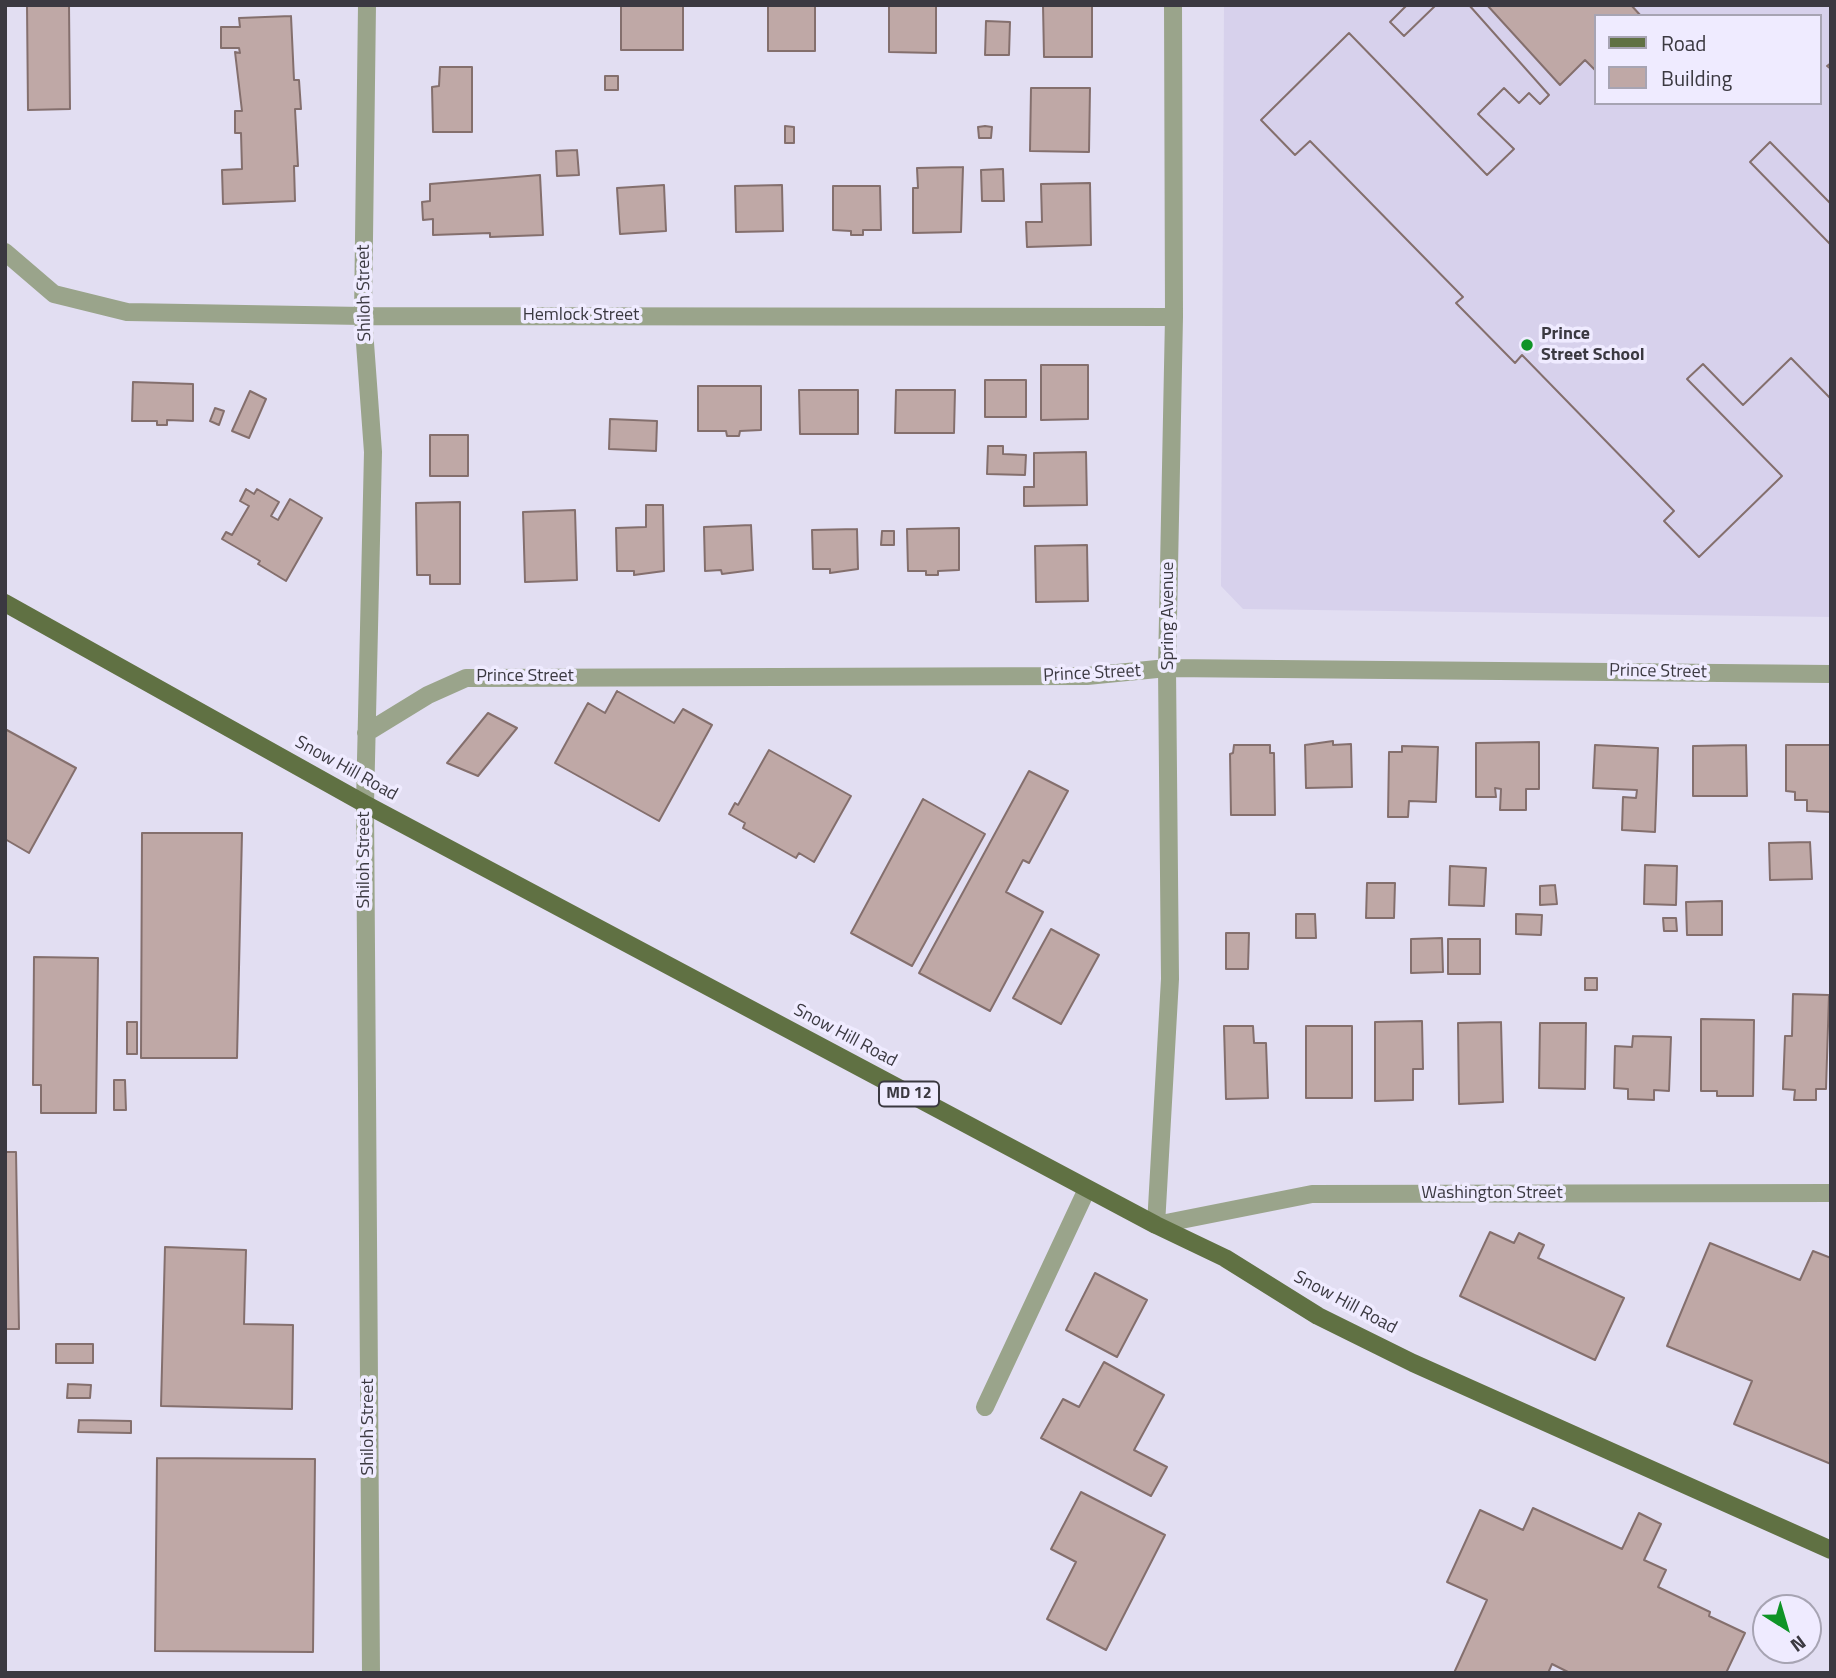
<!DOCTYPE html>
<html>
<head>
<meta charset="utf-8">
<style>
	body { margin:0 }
	#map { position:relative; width:1836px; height:1678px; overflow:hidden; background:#e2def2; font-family:"Titillium Web",sans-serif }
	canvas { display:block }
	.frame { position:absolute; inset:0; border:7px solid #3b3941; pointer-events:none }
	.legend { position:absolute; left:1594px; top:14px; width:228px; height:91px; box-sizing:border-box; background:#efebff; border:2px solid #a7a4b3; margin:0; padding:9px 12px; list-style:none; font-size:21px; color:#3b3941 }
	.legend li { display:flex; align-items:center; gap:14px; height:35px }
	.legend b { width:35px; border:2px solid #a7a4b3 }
	.north { position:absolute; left:1752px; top:1594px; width:70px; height:70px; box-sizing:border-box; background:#efebff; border:2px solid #a7a4b3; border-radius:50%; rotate:143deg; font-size:19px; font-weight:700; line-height:28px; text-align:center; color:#3b3941 }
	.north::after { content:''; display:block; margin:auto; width:24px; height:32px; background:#0f9427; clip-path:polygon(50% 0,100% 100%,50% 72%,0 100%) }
</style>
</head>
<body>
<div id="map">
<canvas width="1836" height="1678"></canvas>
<div class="frame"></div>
<ul class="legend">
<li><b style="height:9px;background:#607143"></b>Road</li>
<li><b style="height:19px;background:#bfa8a6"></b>Building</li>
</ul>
<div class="north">N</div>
</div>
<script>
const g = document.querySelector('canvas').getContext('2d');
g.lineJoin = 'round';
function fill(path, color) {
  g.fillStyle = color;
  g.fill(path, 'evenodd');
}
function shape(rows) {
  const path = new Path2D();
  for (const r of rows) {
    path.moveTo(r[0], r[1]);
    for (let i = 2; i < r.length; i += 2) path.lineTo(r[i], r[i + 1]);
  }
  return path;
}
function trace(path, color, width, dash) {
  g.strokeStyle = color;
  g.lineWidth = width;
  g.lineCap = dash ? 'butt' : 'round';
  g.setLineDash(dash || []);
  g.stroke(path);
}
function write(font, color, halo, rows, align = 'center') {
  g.font = font + ' "Titillium Web",sans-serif';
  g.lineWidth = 7;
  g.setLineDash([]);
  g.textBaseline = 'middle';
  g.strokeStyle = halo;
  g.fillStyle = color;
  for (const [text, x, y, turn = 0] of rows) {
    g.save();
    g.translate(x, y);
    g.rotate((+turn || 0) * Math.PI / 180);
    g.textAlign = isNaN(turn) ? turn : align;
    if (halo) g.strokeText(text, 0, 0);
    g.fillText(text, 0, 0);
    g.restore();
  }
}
fill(shape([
	[1224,5,1831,5,1831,617,1243,609,1221,586],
	[1596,16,1820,16,1820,103,1596,103]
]), '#d7d1ec');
const building = shape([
	[27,5,69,5,70,109,28,110,27,5],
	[621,5,683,5,683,50,621,50,621,5],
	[768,5,815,5,815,51,768,51,768,5],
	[889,5,936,5,936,53,889,52,889,5],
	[1043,5,1092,5,1092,57,1044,57,1043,5],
	[1407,5,1436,5,1404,36,1390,22,1407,5],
	[1407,5,1436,5,1404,36,1390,22,1407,5],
	[1469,5,1487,5,1560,85,1585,60,1596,71,1596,103,1820,103,1820,16,1641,16,1631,5,1831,5,1831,63,1827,66,1831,69,1831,204,1770,142,1750,162,1831,245,1831,399,1791,358,1743,405,1703,364,1687,379,1782,476,1699,557,1664,521,1674,511,1522,355,1515,363,1456,303,1463,297,1310,141,1295,155,1261,120,1349,33,1487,175,1514,149,1478,114,1504,88,1519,103,1529,93,1540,104,1549,95,1469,5],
	[1469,5,1831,5,1831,63,1827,66,1831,69,1831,204,1770,142,1750,162,1831,245,1831,399,1791,358,1743,405,1703,364,1687,379,1782,476,1699,557,1664,521,1674,511,1522,355,1515,363,1456,303,1463,297,1310,141,1295,155,1261,120,1349,33,1487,175,1514,149,1478,114,1504,88,1519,103,1529,93,1540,104,1549,95,1469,5],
	[1596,16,1820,16,1820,103,1596,103,1596,16],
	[291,16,294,80,299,80,301,109,295,109,298,166,294,166,295,201,223,204,222,170,242,169,241,133,235,133,235,111,242,111,235,52,240,53,239,48,221,48,221,27,240,27,239,18,291,16],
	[986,21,1010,22,1009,55,985,55,986,21],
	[440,67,472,67,472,132,433,132,432,87,439,86,440,67],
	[605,76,618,76,618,90,605,90,605,76],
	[1031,88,1090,88,1089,152,1030,151,1031,88],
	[785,126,794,127,794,143,785,143,785,126],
	[985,126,992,127,991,138,979,138,978,127,985,126],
	[577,150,579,175,557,176,556,151,577,150],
	[963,167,961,232,913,233,913,188,918,188,917,168,963,167],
	[1003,169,1004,201,982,201,981,170,1003,169],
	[540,175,543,235,490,237,490,233,433,235,433,219,423,220,422,202,430,201,430,184,540,175],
	[1090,183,1091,245,1027,247,1026,222,1042,222,1041,184,1090,183],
	[664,185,666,231,620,234,617,188,664,185],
	[782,185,783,231,736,232,735,186,782,185],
	[833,186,880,186,881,230,863,230,863,235,851,235,851,231,833,230,833,186],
	[1041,365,1088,365,1088,419,1041,420,1041,365],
	[985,380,1026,380,1026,417,985,417,985,380],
	[133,382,193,384,193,421,167,420,167,425,157,425,157,421,132,421,133,382],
	[698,386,761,386,761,430,740,431,739,436,727,436,726,431,698,431,698,386],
	[799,390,858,390,858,434,800,434,799,390],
	[896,390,955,390,954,433,895,433,896,390],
	[250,391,266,399,249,438,232,431,250,391],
	[215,408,224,411,219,425,210,421,215,408],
	[610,419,657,421,656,451,609,449,610,419],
	[430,435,468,435,468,476,430,476,430,435],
	[988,446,1003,446,1003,454,1026,455,1025,475,987,474,988,446],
	[1086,452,1087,505,1024,506,1024,487,1034,487,1034,453,1086,452],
	[246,489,254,494,257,489,279,502,271,516,278,520,290,499,322,518,286,581,258,564,260,561,222,539,226,532,232,535,249,506,240,501,246,489],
	[460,502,460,584,430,584,430,575,417,575,416,503,460,502],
	[646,505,663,505,664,571,634,575,634,571,617,571,616,528,646,527,646,505],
	[575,510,577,580,525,582,523,512,575,510],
	[751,525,753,570,722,574,721,570,705,571,704,527,751,525],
	[959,528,959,570,938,571,938,575,926,575,926,571,908,571,907,529,959,528],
	[857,529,858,569,830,573,830,569,813,569,812,530,857,529],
	[882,531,894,531,894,545,881,545,882,531],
	[1087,545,1088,601,1036,602,1035,546,1087,545],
	[617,691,674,723,683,709,712,725,659,821,555,763,588,703,605,713,617,691],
	[488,713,517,728,478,776,447,763,488,713],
	[5,729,76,768,29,853,5,839,5,729],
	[1333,741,1333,745,1351,744,1352,787,1306,788,1305,745,1333,741],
	[1539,742,1539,789,1526,789,1526,810,1500,810,1501,789,1495,788,1496,797,1476,797,1476,743,1539,742],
	[1234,745,1270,745,1270,753,1274,753,1275,815,1231,815,1230,754,1233,753,1234,745],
	[1595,745,1658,748,1655,832,1622,830,1623,797,1636,798,1637,790,1593,788,1595,745],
	[1746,745,1747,796,1693,796,1693,746,1746,745],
	[1786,745,1831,745,1831,812,1807,811,1807,800,1795,800,1795,792,1786,791,1786,745],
	[1402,746,1438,747,1436,802,1409,801,1408,817,1388,817,1389,752,1402,752,1402,746],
	[769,750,851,796,814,862,799,853,796,858,743,828,745,823,729,814,735,803,738,805,769,750],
	[1029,771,1068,791,1029,863,1023,860,1006,892,1043,912,990,1011,919,973,1029,771],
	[923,799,985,834,912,966,851,933,923,799],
	[142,833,242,833,237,1058,141,1058,142,833],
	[1810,842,1812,879,1770,880,1769,843,1810,842],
	[1645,865,1677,866,1676,905,1644,904,1645,865],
	[1450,866,1486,868,1484,906,1449,905,1450,866],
	[1367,883,1395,883,1394,918,1366,918,1367,883],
	[1555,885,1557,904,1540,905,1540,886,1555,885],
	[1722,901,1722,935,1687,935,1686,902,1722,901],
	[1296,914,1315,914,1316,938,1296,938,1296,914],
	[1516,914,1542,915,1541,935,1516,934,1516,914],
	[1663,918,1676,918,1677,931,1664,931,1663,918],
	[1051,929,1099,955,1061,1024,1013,998,1051,929],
	[1226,933,1249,933,1248,969,1226,969,1226,933],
	[1442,938,1443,972,1411,973,1411,939,1442,938],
	[1448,939,1480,939,1480,974,1448,974,1448,939],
	[34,957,98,958,96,1113,41,1113,41,1085,33,1085,34,957],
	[1585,978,1597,978,1597,990,1585,990,1585,978],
	[1793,994,1829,995,1826,1089,1816,1089,1816,1100,1794,1100,1795,1090,1783,1089,1785,1036,1792,1036,1793,994],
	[1701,1019,1754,1020,1753,1096,1717,1096,1717,1091,1701,1091,1701,1019],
	[1422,1021,1423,1069,1413,1069,1413,1100,1375,1101,1375,1022,1422,1021],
	[127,1022,137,1022,137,1054,127,1054,127,1022],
	[1501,1022,1503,1102,1459,1104,1458,1023,1501,1022],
	[1540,1023,1586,1023,1585,1089,1539,1088,1540,1023],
	[1224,1026,1253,1026,1254,1043,1266,1043,1268,1098,1226,1099,1224,1026],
	[1306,1026,1352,1026,1352,1098,1306,1098,1306,1026],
	[1633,1036,1671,1037,1669,1091,1654,1090,1654,1100,1628,1099,1628,1089,1614,1088,1615,1046,1632,1047,1633,1036],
	[114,1080,125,1080,126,1110,114,1110,114,1080],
	[5,1152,16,1152,19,1329,5,1329,5,1152],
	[1490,1232,1514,1243,1519,1233,1544,1245,1538,1258,1624,1298,1595,1360,1460,1296,1490,1232],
	[1710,1243,1800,1280,1813,1251,1831,1258,1831,1464,1734,1424,1752,1381,1667,1346,1710,1243],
	[165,1247,246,1250,244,1324,293,1325,292,1409,161,1406,165,1247],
	[1095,1273,1147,1300,1117,1357,1066,1330,1095,1273],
	[56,1344,93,1344,93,1363,56,1363,56,1344],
	[1104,1362,1164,1395,1134,1450,1167,1467,1151,1496,1041,1438,1063,1399,1079,1407,1104,1362],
	[68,1384,91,1385,90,1398,67,1398,68,1384],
	[79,1420,131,1421,131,1433,78,1432,79,1420],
	[157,1458,315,1459,313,1652,155,1651,157,1458],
	[1081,1492,1165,1535,1106,1650,1047,1619,1076,1562,1051,1549,1081,1492],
	[1533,1508,1622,1549,1639,1513,1661,1524,1644,1560,1666,1570,1658,1587,1710,1612,1709,1616,1745,1633,1726,1673,1570,1673,1552,1664,1548,1673,1454,1673,1487,1600,1447,1582,1480,1510,1523,1530,1533,1508]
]);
fill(building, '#bfa8a6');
trace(building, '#846f6d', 2);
trace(shape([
	[985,1407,1087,1189]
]), '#9aa48b', 18);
trace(shape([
	[367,5,363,316,373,452,365,804,371,1673],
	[1173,5,1174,317,1167,668,1170,979,1156,1225,1312,1194,1831,1193],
	[5,252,54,294,127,312,363,316,1174,317],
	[366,733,428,695,466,678,1087,676,1167,668,1831,674]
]), '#9aa48b', 18);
trace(shape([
	[5,603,365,804,1156,1225,1225,1258,1318,1316,1413,1363,1831,1550]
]), '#607143', 18);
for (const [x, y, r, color] of [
	[1527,345,7,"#0f9427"]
]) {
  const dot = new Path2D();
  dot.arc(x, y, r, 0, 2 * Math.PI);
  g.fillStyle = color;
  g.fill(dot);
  trace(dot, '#efebff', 2.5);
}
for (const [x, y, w] of [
	[909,1094,60]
]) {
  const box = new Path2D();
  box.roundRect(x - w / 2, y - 12.5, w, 25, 5);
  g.fillStyle = '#efebff';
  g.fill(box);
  trace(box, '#3b3941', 2);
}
write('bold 16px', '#3b3941', null, [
	["MD 12",909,1094]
]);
write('18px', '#3b3941', '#efebff', [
	["Shiloh Street",365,293,-91],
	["Hemlock Street",581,316],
	["Spring Avenue",1169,616,-90],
	["Prince Street",1658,672,1],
	["Prince Street",1092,674,-3],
	["Prince Street",525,677],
	["Snow Hill Road",346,769,29],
	["Shiloh Street",365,860,-90],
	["Snow Hill Road",845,1036,28],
	["Washington Street",1492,1194],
	["Snow Hill Road",1345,1303,28],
	["Shiloh Street",369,1427,-90]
]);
write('bold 18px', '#3b3941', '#efebff', [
	["Prince",1541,335],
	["Street School",1541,356]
], 'left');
</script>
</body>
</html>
